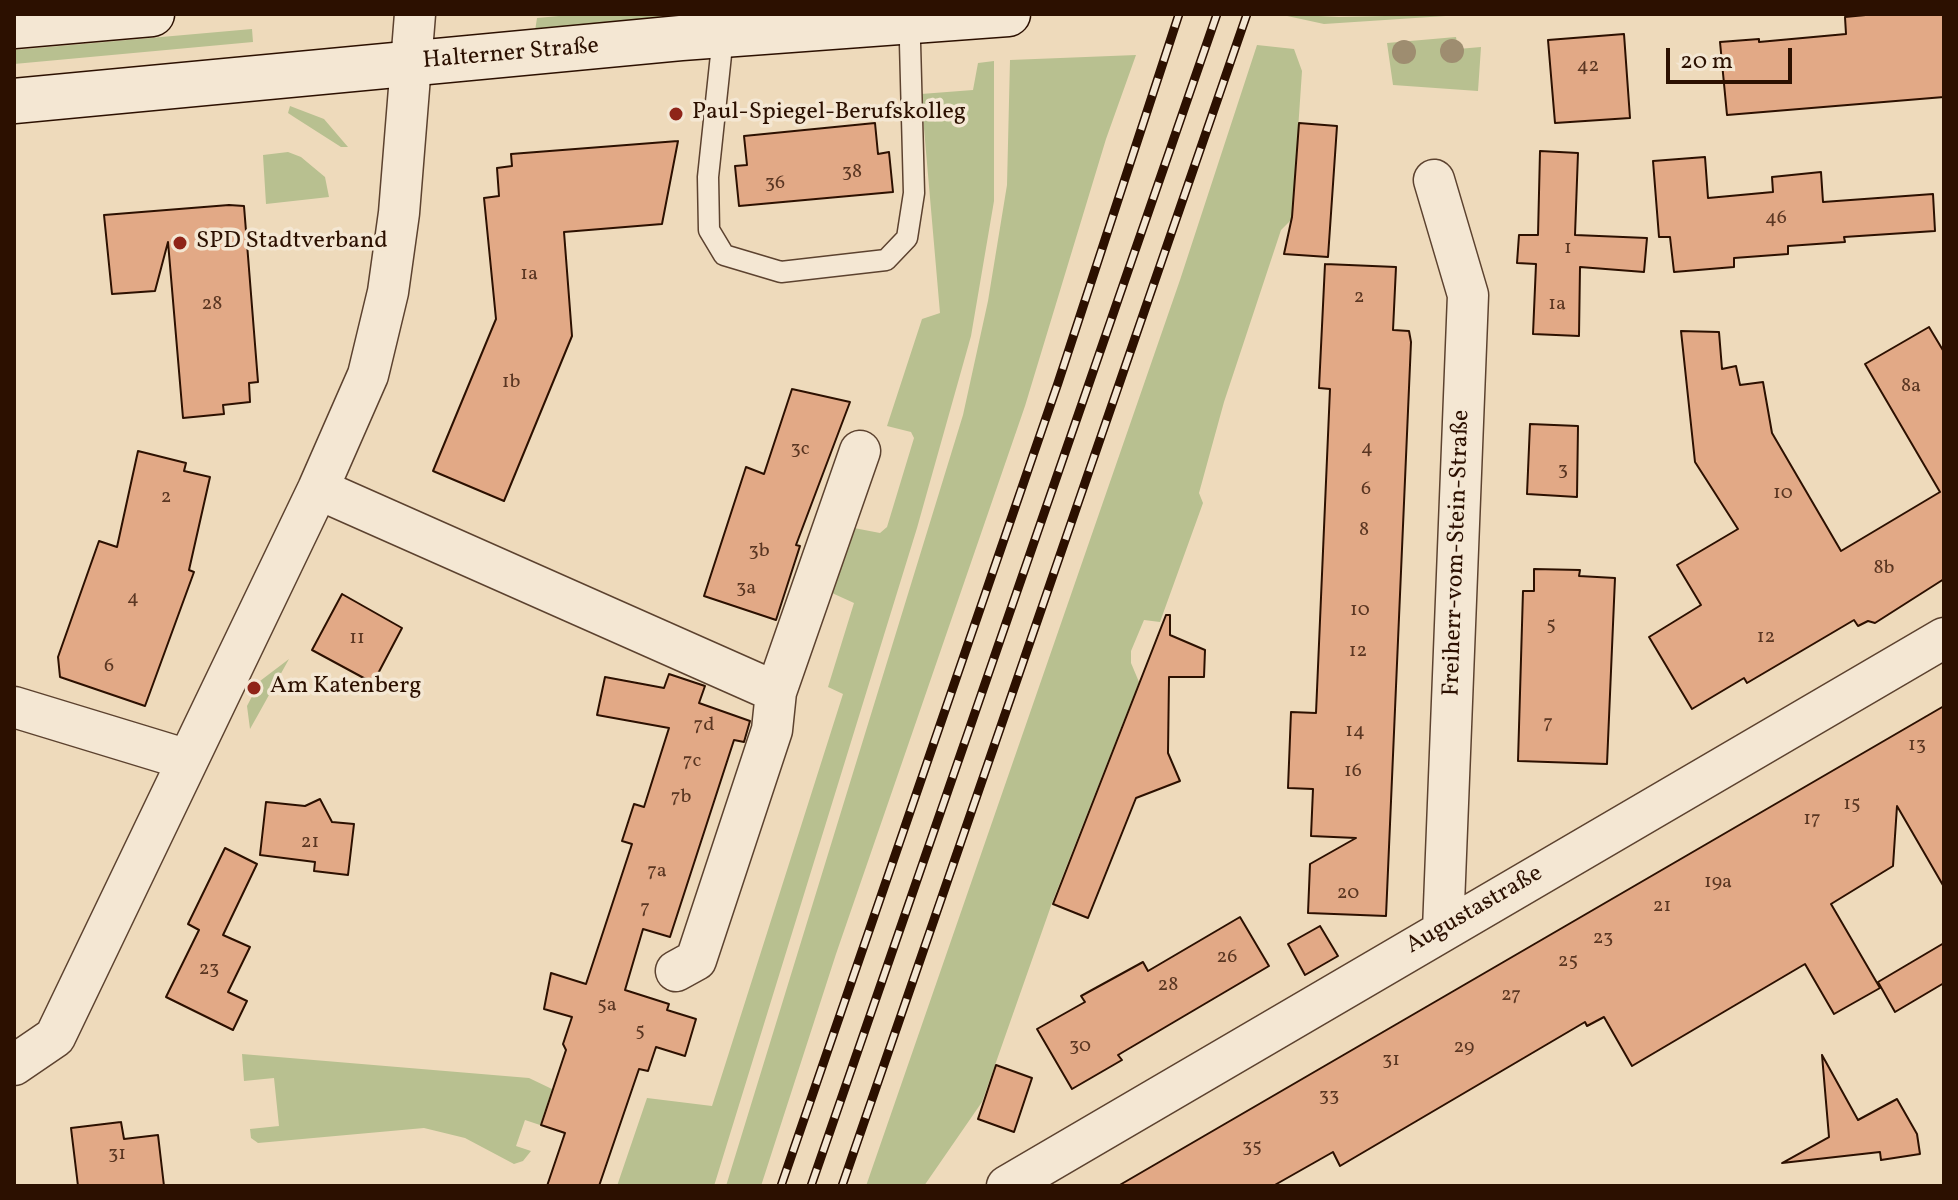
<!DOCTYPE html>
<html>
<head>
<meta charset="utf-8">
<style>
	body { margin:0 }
	#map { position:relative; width:1958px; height:1200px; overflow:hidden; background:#eedabb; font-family:Vollkorn,serif }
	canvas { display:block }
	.frame { position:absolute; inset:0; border:16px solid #2c1000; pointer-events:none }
	.scale { position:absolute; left:1666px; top:48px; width:126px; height:36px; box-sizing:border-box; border:4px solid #2c1000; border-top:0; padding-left:10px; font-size:24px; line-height:28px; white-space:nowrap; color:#2c1000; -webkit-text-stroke:6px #f4e7d3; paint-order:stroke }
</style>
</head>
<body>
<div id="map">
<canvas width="1958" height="1200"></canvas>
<div class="frame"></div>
<div class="scale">20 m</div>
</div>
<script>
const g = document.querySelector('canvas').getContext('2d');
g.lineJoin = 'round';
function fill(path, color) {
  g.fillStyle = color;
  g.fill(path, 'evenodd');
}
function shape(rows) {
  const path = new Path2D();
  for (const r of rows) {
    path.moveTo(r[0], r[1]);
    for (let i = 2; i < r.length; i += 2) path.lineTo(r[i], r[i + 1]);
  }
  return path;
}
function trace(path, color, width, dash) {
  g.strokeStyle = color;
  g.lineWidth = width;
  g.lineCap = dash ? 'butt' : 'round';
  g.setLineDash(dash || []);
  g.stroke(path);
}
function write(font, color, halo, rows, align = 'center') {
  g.font = font + ' Vollkorn,serif';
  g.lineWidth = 7;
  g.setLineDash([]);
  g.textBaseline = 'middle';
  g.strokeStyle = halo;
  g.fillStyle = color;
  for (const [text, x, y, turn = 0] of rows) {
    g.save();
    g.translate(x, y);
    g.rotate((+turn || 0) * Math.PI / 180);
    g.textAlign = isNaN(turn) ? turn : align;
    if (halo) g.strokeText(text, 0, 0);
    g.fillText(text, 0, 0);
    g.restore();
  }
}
fill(shape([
	[581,14,691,14,535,31,537,18],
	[1278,14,1339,17,1476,14,1324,24],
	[252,29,253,42,14,64,14,50],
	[1456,37,1458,49,1481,47,1478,91,1393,85,1387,43],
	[1257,45,1294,49,1302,71,1292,219,1281,230,1224,402,1199,493,1203,503,1160,622,1144,620,1131,651,1131,663,1139,682,1052,903,982,1102,924,1186,866,1186,1180,280],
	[1136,55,1106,139,1025,406,836,954,761,1186,726,1186,963,415,988,301,1007,185,1010,60],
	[994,61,994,201,971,336,917,528,714,1186,617,1186,647,1098,712,1106,843,694,828,687,854,603,832,593,854,528,880,533,887,527,914,438,911,432,887,426,922,319,940,313,921,94,973,90,978,63],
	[290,106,324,119,348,147,341,147,294,117,288,113],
	[288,152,301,157,325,177,329,197,266,204,263,155],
	[289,659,259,713,250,729,247,706,260,681],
	[242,1054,529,1078,552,1089,540,1125,525,1120,516,1146,531,1151,523,1161,514,1164,465,1138,424,1128,258,1143,251,1138,250,1129,279,1126,274,1078,244,1081]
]), '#b8c090');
const building = shape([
	[1876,14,1944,14,1944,97,1727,115,1720,42,1759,39,1759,42,1846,34,1845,17,1876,14],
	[1624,34,1630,118,1555,123,1548,40,1624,34],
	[875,123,878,154,889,152,893,192,739,206,735,166,747,165,744,136,875,123],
	[1299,123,1337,126,1328,257,1284,254,1292,217,1299,123],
	[678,141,662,224,564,232,572,336,504,501,433,471,496,319,484,198,499,196,497,168,512,166,511,154,678,141],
	[1540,151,1578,153,1575,235,1647,238,1644,272,1580,267,1579,336,1533,334,1536,264,1517,263,1519,235,1538,235,1540,151],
	[1705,157,1708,198,1773,192,1772,177,1821,172,1823,202,1933,194,1935,231,1844,237,1845,242,1788,246,1788,254,1734,258,1734,267,1674,272,1670,237,1659,237,1653,161,1705,157],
	[229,205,244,206,258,382,249,383,250,402,223,405,224,414,183,418,168,242,155,291,112,294,104,215,229,205],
	[1325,264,1396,267,1393,330,1409,331,1411,342,1386,916,1308,913,1310,864,1356,838,1311,836,1313,789,1288,788,1291,712,1316,713,1330,389,1319,388,1325,264],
	[1929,327,1944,352,1944,579,1875,623,1868,621,1858,626,1854,620,1747,683,1744,678,1692,709,1649,637,1701,605,1677,565,1738,529,1695,462,1681,331,1719,332,1722,369,1736,366,1740,385,1763,382,1772,433,1841,551,1940,492,1865,364,1929,327],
	[792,389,850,402,796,545,800,546,776,620,704,596,746,467,764,474,792,389],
	[1530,424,1578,426,1577,497,1527,494,1530,424],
	[138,451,186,463,184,471,210,477,189,570,194,572,145,706,60,677,58,657,99,541,117,547,138,451],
	[1534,569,1580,570,1579,576,1615,578,1607,764,1518,761,1523,591,1534,591,1534,569],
	[342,594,402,628,373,683,312,650,342,594],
	[1166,615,1170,615,1170,635,1205,650,1204,677,1169,677,1168,753,1180,781,1136,798,1088,918,1053,904,1166,615],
	[669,674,705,686,699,703,750,721,744,742,734,740,670,937,643,929,625,990,669,1004,667,1010,696,1019,685,1056,656,1047,648,1071,639,1069,599,1186,547,1186,565,1133,541,1125,566,1050,563,1044,572,1017,544,1009,551,973,586,984,632,844,622,841,634,804,644,807,669,728,597,715,605,677,664,688,669,674],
	[1944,706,1944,887,1897,806,1893,866,1831,904,1880,988,1834,1014,1805,964,1632,1066,1604,1017,1587,1026,1585,1022,1340,1166,1333,1152,1273,1186,1118,1186,1944,706],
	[320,799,332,822,354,824,348,875,314,871,315,862,260,855,266,802,305,806,320,799],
	[225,848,257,864,223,935,250,947,228,992,247,1001,233,1030,166,997,199,930,188,924,225,848],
	[1240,917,1269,966,1118,1055,1122,1060,1072,1089,1037,1029,1085,1002,1081,996,1143,962,1148,971,1240,917],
	[1320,926,1338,956,1305,975,1288,944,1320,926],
	[1944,943,1944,983,1895,1012,1878,982,1944,943],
	[1822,1055,1858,1120,1897,1099,1917,1134,1920,1154,1881,1160,1880,1152,1782,1163,1829,1137,1822,1055],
	[996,1065,1032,1078,1014,1132,978,1119,996,1065],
	[121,1122,124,1139,158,1135,164,1186,78,1186,71,1128,121,1122]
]);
fill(building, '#e2a986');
trace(building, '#2c1000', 2);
const service = shape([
	[723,36,708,177,709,230,724,255,781,272,886,260,907,238,914,193,910,43,907,22]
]);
const minor = shape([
	[1434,180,1468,295,1443,930],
	[318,489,776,692,860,451],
	[14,707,188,760],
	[676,971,696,960,772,730,776,692],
	[14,1065,55,1037,318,489,368,375,388,292,399,213,415,14],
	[1007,1186,1944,638]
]);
const secondary = shape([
	[14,26,152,14],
	[14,101,681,38,1008,14]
]);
trace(service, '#5c422f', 23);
trace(minor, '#5c422f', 43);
trace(secondary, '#2c1000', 47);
trace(service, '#f4e7d3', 20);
trace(minor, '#f4e7d3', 40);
trace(secondary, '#f4e7d3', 44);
const rail = shape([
	[781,1186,1058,383,1179,14],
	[811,1186,1217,14],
	[842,1186,1247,14]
]);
trace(rail, '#2c1000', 9);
trace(rail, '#f4e7d3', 6, [18]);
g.fillStyle = '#9e8d70';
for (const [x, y] of [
	[1452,51],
	[1404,52]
]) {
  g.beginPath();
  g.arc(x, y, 12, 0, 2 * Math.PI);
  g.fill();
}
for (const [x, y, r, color] of [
	[676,114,8,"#8f2418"],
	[180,243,8,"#8f2418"],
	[254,688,8,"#8f2418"]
]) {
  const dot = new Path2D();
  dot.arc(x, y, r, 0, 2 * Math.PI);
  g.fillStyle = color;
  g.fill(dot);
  trace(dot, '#f4e7d3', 3);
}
write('20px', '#5a3622', null, [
	["42",1588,67],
	["38",852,173],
	["36",775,184],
	["46",1776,219],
	["1",1568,249],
	["1a",529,275],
	["2",1359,298],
	["28",212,305],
	["1a",1557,305],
	["1b",511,383],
	["8a",1911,387],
	["4",1367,449],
	["3c",800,450],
	["3",1563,471],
	["6",1366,490],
	["10",1783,494],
	["2",166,498],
	["8",1364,531],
	["3b",759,552],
	["8b",1884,569],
	["3a",746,589],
	["4",133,599],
	["10",1360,611],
	["5",1551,626],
	["12",1766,638],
	["11",357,639],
	["12",1358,652],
	["6",109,667],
	["7",1548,724],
	["7d",704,726],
	["14",1355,732],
	["13",1917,746],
	["7c",692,762],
	["16",1353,772],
	["7b",681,798],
	["15",1852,805],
	["17",1812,820],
	["21",310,843],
	["7a",657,872],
	["19a",1718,883],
	["20",1348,894],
	["21",1662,907],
	["7",645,909],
	["23",1603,939],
	["26",1227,958],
	["25",1568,962],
	["23",209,970],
	["28",1168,986],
	["27",1511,996],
	["5a",607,1006],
	["5",640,1032],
	["30",1080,1047],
	["29",1464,1048],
	["31",1391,1061],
	["33",1329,1097],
	["35",1252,1148],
	["31",117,1155]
]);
write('24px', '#2c1000', '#f4e7d3', [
	["Halterner Straße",511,55,-5],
	["Freiherr-vom-Stein-Straße",1458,553,-88],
	["Augustastraße",1475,911,-30]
]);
write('24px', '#2c1000', '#f4e7d3', [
	["Paul-Spiegel-Berufskolleg",692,114],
	["SPD Stadtverband",196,243],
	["Am Katenberg",270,688]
], 'left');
</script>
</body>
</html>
